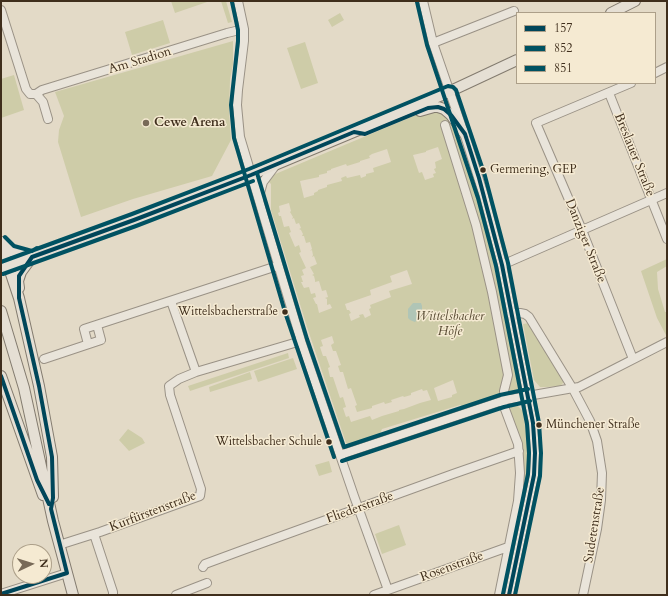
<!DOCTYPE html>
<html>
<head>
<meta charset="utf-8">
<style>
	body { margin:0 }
	#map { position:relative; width:668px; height:596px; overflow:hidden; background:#e3dac7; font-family:Cardo,serif }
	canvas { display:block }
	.frame { position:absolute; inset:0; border:2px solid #3f2e1c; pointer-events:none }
	.legend { position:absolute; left:516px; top:12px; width:140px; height:72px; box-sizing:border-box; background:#f5ead2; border:1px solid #ac9f89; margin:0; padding:5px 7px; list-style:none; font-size:12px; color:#3f2e1c }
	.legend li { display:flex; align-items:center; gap:8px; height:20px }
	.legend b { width:20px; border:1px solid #ac9f89 }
	.north { position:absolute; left:12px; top:544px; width:40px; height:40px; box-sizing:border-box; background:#f5ead2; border:1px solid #ac9f89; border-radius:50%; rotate:86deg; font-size:11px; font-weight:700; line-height:16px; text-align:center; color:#3f2e1c }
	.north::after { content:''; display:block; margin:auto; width:14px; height:18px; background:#786a58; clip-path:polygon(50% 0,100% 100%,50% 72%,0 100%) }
</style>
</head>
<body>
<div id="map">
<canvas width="668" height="596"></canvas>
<div class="frame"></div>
<ul class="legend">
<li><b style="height:5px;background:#00465a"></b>157</li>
<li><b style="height:5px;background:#005262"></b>852</li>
<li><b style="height:5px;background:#005262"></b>851</li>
</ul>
<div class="north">N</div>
</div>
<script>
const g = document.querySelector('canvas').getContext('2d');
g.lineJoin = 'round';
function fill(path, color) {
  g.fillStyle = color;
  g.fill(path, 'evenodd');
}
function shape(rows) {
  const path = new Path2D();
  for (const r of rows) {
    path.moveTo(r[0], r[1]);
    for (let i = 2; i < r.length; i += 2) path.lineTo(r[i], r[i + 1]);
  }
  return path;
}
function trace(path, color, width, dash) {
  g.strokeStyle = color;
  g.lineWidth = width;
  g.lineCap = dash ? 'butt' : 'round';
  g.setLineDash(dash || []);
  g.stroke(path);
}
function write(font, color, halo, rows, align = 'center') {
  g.font = font + ' Cardo,serif';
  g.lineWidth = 3;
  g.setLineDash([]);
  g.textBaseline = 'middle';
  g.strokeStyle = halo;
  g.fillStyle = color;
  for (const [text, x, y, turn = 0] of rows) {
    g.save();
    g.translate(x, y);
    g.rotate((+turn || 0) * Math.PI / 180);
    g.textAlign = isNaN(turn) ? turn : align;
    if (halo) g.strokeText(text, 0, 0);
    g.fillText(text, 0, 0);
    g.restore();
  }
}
fill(shape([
	[171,1,210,1,175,13],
	[221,1,226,1,232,22,228,23],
	[340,13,344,20,332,27,328,20],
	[163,20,170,43,132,55,125,32],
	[233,41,233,64,230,80,229,111,231,140,212,176,133,199,81,217,58,142,59,130,64,116,55,92],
	[305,42,318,83,301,89,287,48],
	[14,75,24,110,1,118,1,79],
	[428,110,437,110,451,121,457,133,474,187,488,241,498,283,519,389,463,407,460,405,382,429,380,434,349,444,346,443,307,327,271,210,271,184,267,180,273,175],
	[438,147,442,159,435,162,436,168,434,169,436,173,433,174,434,177,425,180,422,172,419,173,413,155,426,152,426,151],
	[387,149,391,162,373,168,374,172,366,174,366,176,361,178,360,175,347,178,346,176,341,178,342,181,327,185,327,187,318,190,318,191,314,193,314,195,304,198,300,181,319,177,319,175,327,173,327,171,331,170,331,169,346,164,347,166,360,162,360,161,370,158,369,156,372,154],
	[289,203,291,211,290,212,293,217,292,219,294,218,296,224,299,223,301,228,299,229,301,230,303,234,302,236,304,236,306,243,310,242,312,249,310,251,312,250,313,255,312,257,314,256,317,264,310,267,314,274,312,275,314,276,315,280,315,282,319,281,322,291,326,290,328,297,325,298,327,299,327,305,330,304,332,308,319,313,317,304,316,304,313,298,316,297,315,293,311,294,309,287,304,288,301,282,303,282,301,276,304,275,302,270,306,268,299,253,301,252,299,245,295,247,289,233,291,232,289,226,284,227,281,216,279,216,278,213,280,212,279,206],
	[407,270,412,284,389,291,391,297,370,305,371,308,369,309,371,315,365,318,363,314,359,315,360,317,351,321,349,314,351,313,349,310,347,310,345,304,371,295,370,290,392,282,390,276],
	[332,336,334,343,331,345,333,351,336,351,341,365,338,366,340,372,343,372,348,389,351,388,357,405,355,406,357,412,372,408,372,406,384,402,385,404,392,402,391,400,403,396,404,397,411,395,411,393,422,389,423,391,427,390,431,400,420,403,404,409,399,410,399,411,382,416,372,420,370,416,351,422,349,416,346,417,343,408,346,407,343,397,340,398,333,377,330,377,328,368,330,367,326,356,323,356,320,347,323,346,321,340],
	[453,380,457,393,452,395,452,397,438,401,434,388],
	[490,197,492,197,506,250,503,246],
	[667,259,667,266,657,272,658,289,665,312,667,312,667,337,657,318,641,271],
	[529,323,564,379,563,383,560,386,547,387,540,387,534,380,523,324],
	[288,353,289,358,190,391,188,386],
	[293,358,297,369,258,382,254,371],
	[250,372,252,379,210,392,209,387],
	[514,406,518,406,523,411,527,438,528,438,531,456,522,518,506,595,501,595,513,537,516,537,521,513,518,512,522,487,509,410,511,407],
	[128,429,142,438,145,443,129,451,119,440],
	[329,461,332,472,319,476,315,465],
	[399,525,406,545,382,554,375,534]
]), '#cecca8');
fill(shape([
	[413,303,421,303,422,306,422,314,415,322,410,320,408,318,408,309]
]), '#b0c5b6');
const minor = shape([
	[238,1,244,29,244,41,238,90,237,105,240,137,301,341,354,496,388,590],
	[423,1,433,43,467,142,484,196,502,265,533,423,535,453,534,475,509,595],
	[1,10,26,89,30,94,36,94,43,102,48,119],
	[433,43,514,11],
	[655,73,667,67],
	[631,83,536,123,582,230,633,359],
	[609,93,667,239],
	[36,94,42,90,227,33,244,29],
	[445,125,476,225,492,292,508,375,504,391,505,400],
	[260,198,260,193,263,182,275,166],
	[502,265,667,193],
	[171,301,196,372],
	[511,314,520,313,525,314,529,317,573,389,590,421,597,441,602,473,601,500,597,529,583,595],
	[88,344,84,329,277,266],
	[44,359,101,340,97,325],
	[340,455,505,400,579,387,667,342],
	[94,534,113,592,113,595],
	[59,545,100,532,200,496,201,489,170,395,169,386,179,379,196,372,301,341],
	[203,567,205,564,243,550,453,474,519,451],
	[1,594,67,573],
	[176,595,207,583],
	[374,595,508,547],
	[499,595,518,501,520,473,518,444,502,401]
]);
const major = shape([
	[611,13,635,1],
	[420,111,434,107,438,107,444,109,451,115,465,134],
	[2,242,11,251,32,257],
	[1,244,19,298,39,386,52,457,53,497],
	[1,268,134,220,251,175,440,96,517,60],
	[19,288,18,281,21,272,32,257],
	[1,311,24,388,53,521,73,595],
	[1,376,43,495]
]);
trace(minor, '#9a9286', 10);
trace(major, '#837b6f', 12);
trace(minor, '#e9e4da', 8);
trace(major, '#e5dfd4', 10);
trace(shape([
	[1,376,37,480,49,504],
	[67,573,51,509,53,498,52,457,39,386,19,298,19,276,32,257,134,220,251,175,354,132,365,134,428,108,438,107,444,109,451,115,465,134,479,178,502,265,533,423,535,453,534,475,509,595],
	[1,594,67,573]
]), '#00465a', 4);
trace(shape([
	[232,2,238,30,238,41,231,105,234,138,285,312,334,457],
	[417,2,427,45,478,198,496,266,527,424,529,453,528,474,503,594],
	[3,274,136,226,253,181],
	[342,461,504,407,530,401]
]), '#005262', 4);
trace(shape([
	[257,173,307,339,344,447,500,395,528,389],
	[5,237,14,246,32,251,37,248],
	[1,262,132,214,249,169,448,86,453,87,456,90,485,176,508,263,539,423,541,453,540,476,515,595]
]), '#005262', 4);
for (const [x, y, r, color] of [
	[146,123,4,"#786a58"],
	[483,170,3.5,"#3f2e1c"],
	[285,312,3.5,"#3f2e1c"],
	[539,425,3.5,"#3f2e1c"],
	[329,442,3.5,"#3f2e1c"]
]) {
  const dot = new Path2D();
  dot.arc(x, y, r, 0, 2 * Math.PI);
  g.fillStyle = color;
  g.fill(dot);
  trace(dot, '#f5ead2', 1.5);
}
write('12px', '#3f2e1c', '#f5ead2', [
	["Germering, GEP",490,170],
	["Wittelsbacherstraße",278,312,"right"],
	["Münchener Straße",546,425],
	["Wittelsbacher Schule",322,442,"right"]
], 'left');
write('13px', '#3f2e1c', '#f5ead2', [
	["Am Stadion",140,61,-17],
	["Breslauer Straße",634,155,68],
	["Danziger Straße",585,241,68],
	["Fliederstraße",360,508,-20],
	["Kurfürstenstraße",153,512,-21],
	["Sudetenstraße",595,525,-81],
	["Rosenstraße",452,567,-20]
]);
write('bold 13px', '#3f2e1c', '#f5ead2', [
	["Cewe Arena",154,123]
], 'left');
write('italic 13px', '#584b33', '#f5ead2', [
	["Wittelsbacher",450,317],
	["Höfe",450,332]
]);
</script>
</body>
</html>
